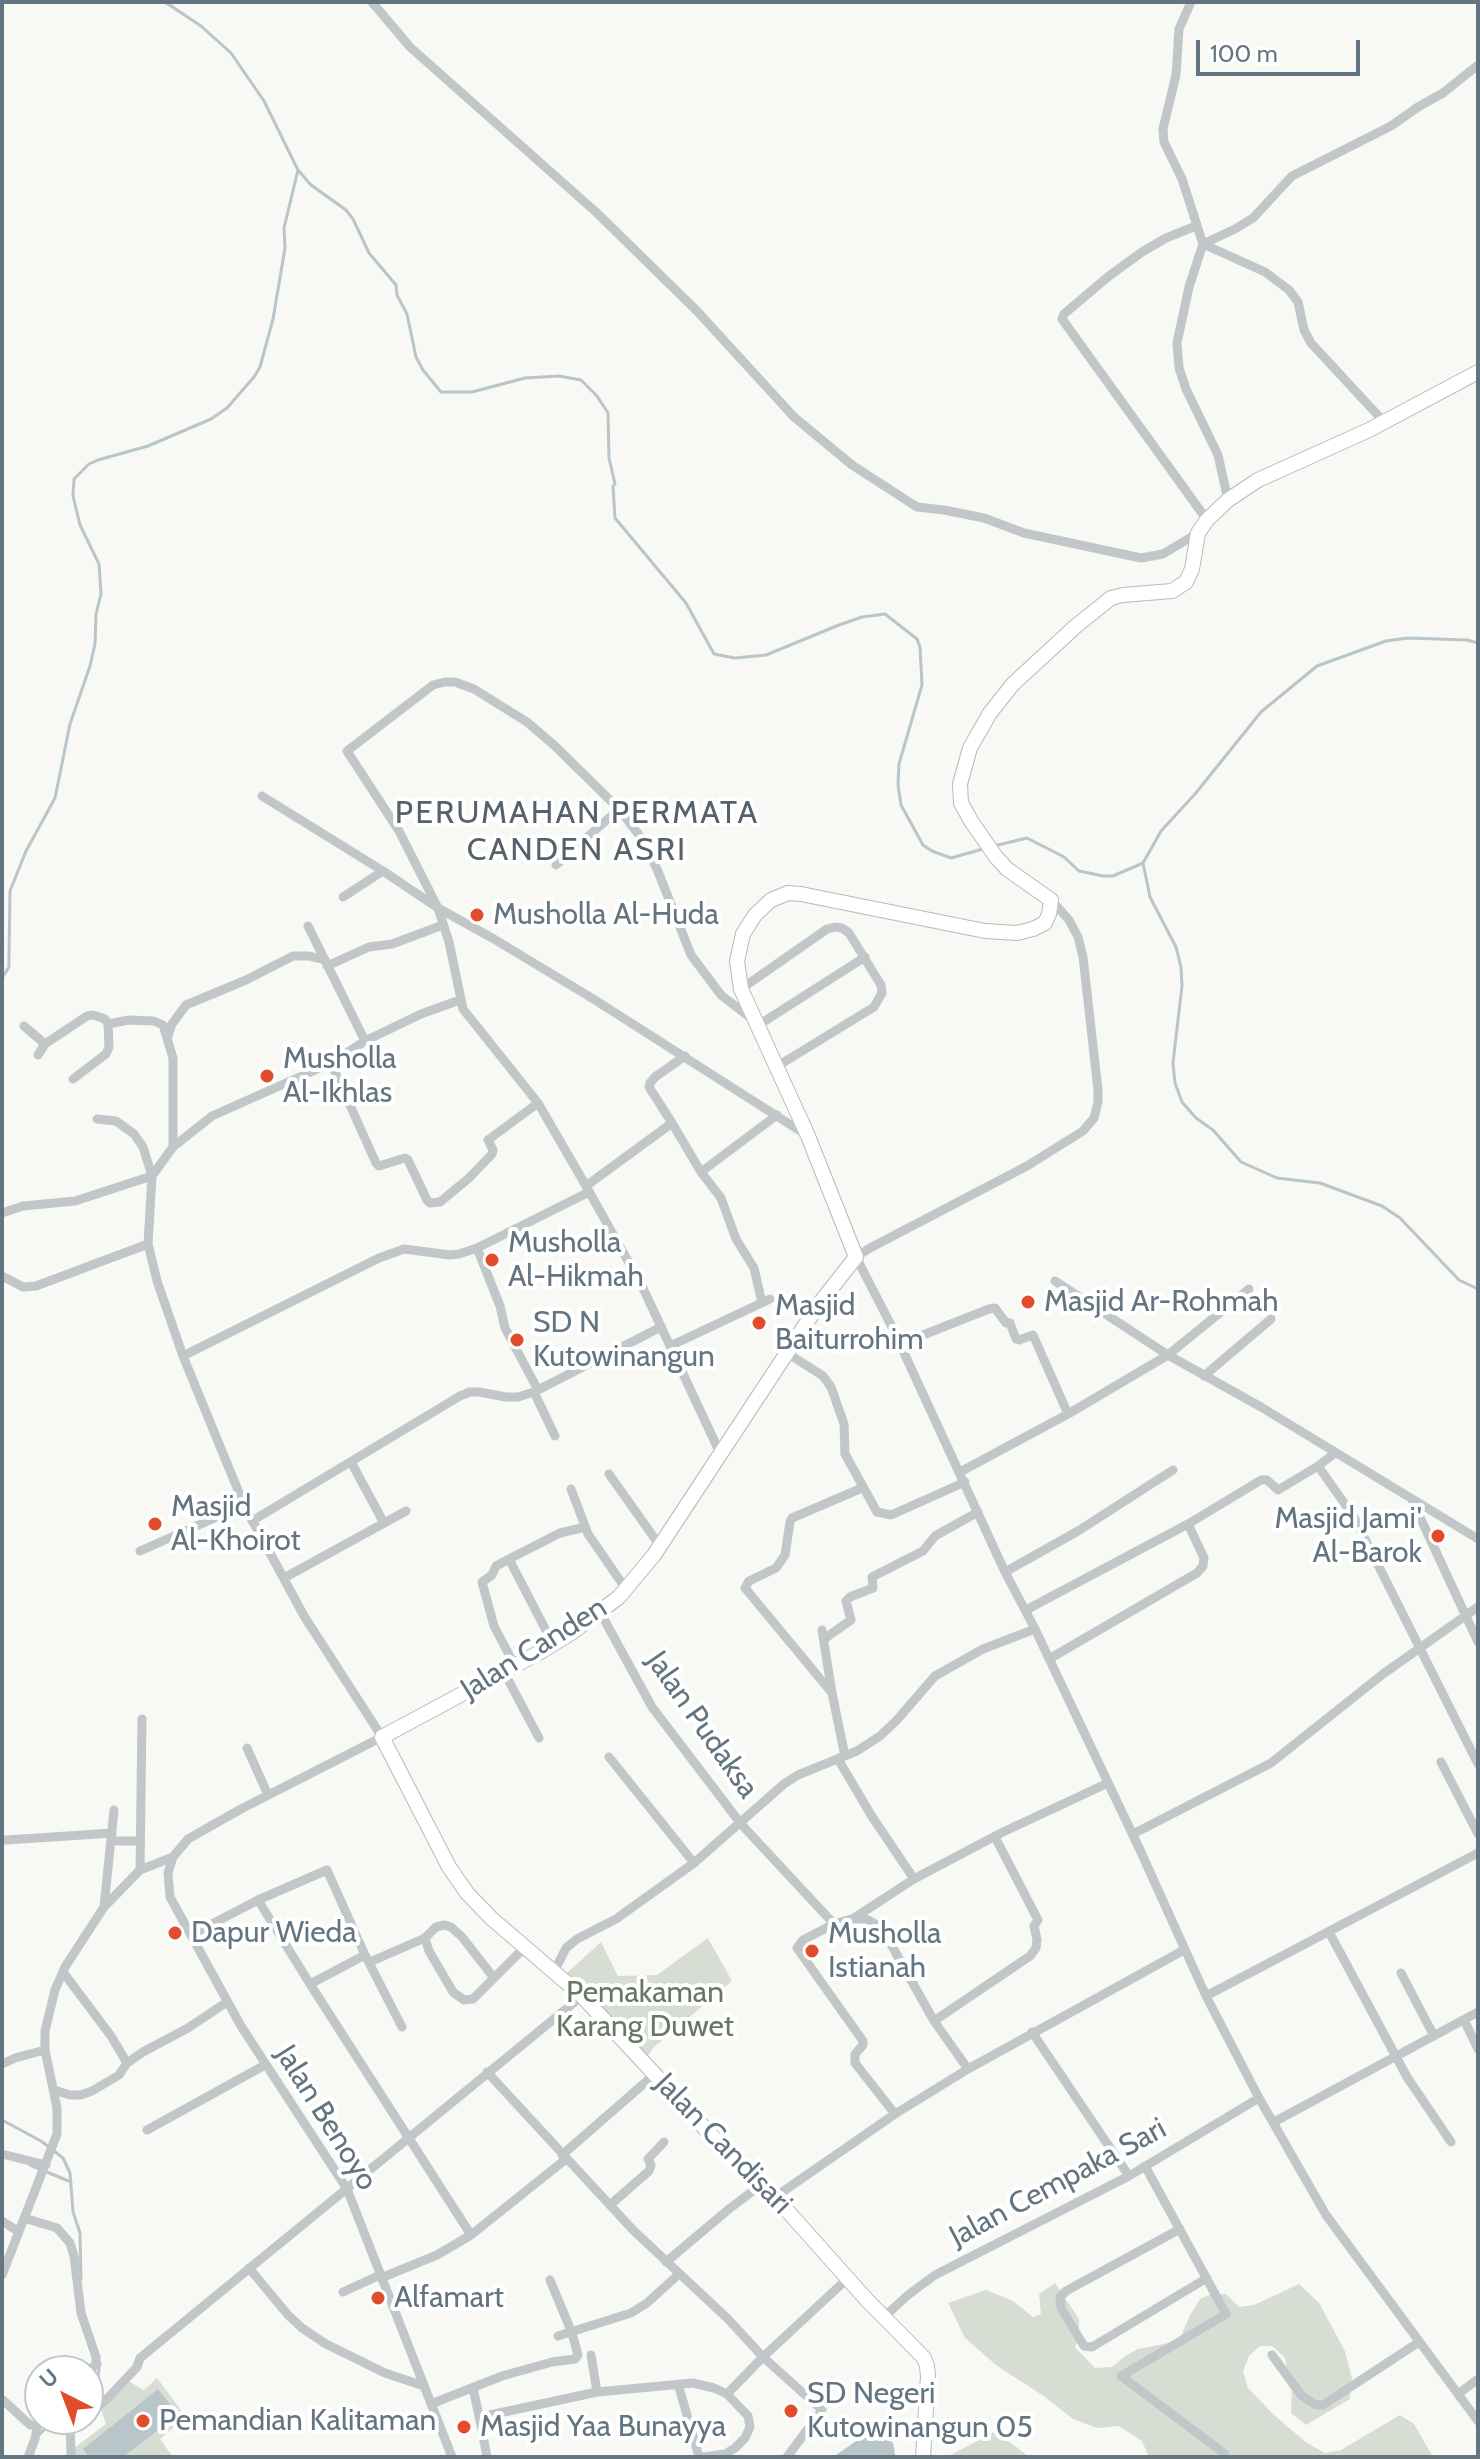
<!DOCTYPE html>
<html>
<head>
<meta charset="utf-8">
<style>
	body { margin:0 }
	#map { position:relative; width:1480px; height:2459px; overflow:hidden; background:#f8f8f5; font-family:Cabin,sans-serif }
	canvas { display:block }
	.frame { position:absolute; inset:0; border:4px solid #637580; pointer-events:none }
	.north { position:absolute; left:24px; top:2355px; width:80px; height:80px; box-sizing:border-box; background:#fff; border:2px solid #c1c8cc; border-radius:50%; rotate:318deg; font-size:22px; font-weight:700; line-height:32px; text-align:center; color:#637580 }
	.north::after { content:''; display:block; margin:auto; width:28px; height:36px; background:#e14c2c; clip-path:polygon(50% 0,100% 100%,50% 72%,0 100%) }
	.scale { position:absolute; left:1196px; top:40px; width:164px; height:36px; box-sizing:border-box; border:4px solid #637580; border-top:0; padding-left:10px; font-size:24px; line-height:28px; white-space:nowrap; color:#637580; -webkit-text-stroke:6px #fff; paint-order:stroke }
</style>
</head>
<body>
<div id="map">
<canvas width="1480" height="2459"></canvas>
<div class="frame"></div>
<div class="north">U</div>
<div class="scale">100 m</div>
</div>
<script>
const g = document.querySelector('canvas').getContext('2d');
g.lineJoin = 'round';
function fill(path, color) {
  g.fillStyle = color;
  g.fill(path, 'evenodd');
}
function shape(rows) {
  const path = new Path2D();
  for (const r of rows) {
    path.moveTo(r[0], r[1]);
    for (let i = 2; i < r.length; i += 2) path.lineTo(r[i], r[i + 1]);
  }
  return path;
}
function trace(path, color, width, dash) {
  g.strokeStyle = color;
  g.lineWidth = width;
  g.lineCap = dash ? 'butt' : 'round';
  g.setLineDash(dash || []);
  g.stroke(path);
}
function write(font, color, halo, rows, align = 'center') {
  g.font = font + ' Cabin,sans-serif';
  g.lineWidth = 8;
  g.setLineDash([]);
  g.textBaseline = 'middle';
  g.strokeStyle = halo;
  g.fillStyle = color;
  for (const [text, x, y, turn = 0] of rows) {
    g.save();
    g.translate(x, y);
    g.rotate((+turn || 0) * Math.PI / 180);
    g.textAlign = isNaN(turn) ? turn : align;
    if (halo) g.strokeText(text, 0, 0);
    g.fillText(text, 0, 0);
    g.restore();
  }
}
fill(shape([
	[708,1938,732,1981,654,2047,646,2058,567,1973,601,1942,618,1976,657,1975],
	[1055,2283,1079,2319,1079,2338,1075,2347,1095,2368,1112,2367,1125,2356,1138,2349,1179,2341,1190,2315,1200,2299,1212,2294,1226,2294,1239,2307,1254,2305,1299,2284,1319,2303,1345,2351,1352,2378,1350,2399,1306,2425,1291,2413,1292,2393,1285,2358,1272,2346,1260,2346,1249,2356,1243,2371,1248,2388,1274,2415,1307,2443,1325,2453,1341,2450,1400,2415,1414,2424,1433,2457,1149,2457,1142,2441,1119,2426,1097,2428,1073,2419,1045,2397,996,2365,965,2338,948,2303,986,2290,1013,2301,1033,2317,1041,2314,1039,2294],
	[157,2378,186,2417,160,2439,173,2457,74,2457,70,2451,106,2424,100,2407,128,2381,144,2390],
	[996,2431,1029,2457,947,2457]
]), '#d8ddd4');
fill(shape([
	[158,2389,178,2415,123,2457,89,2457,83,2449],
	[875,2428,893,2443,895,2455,891,2457,833,2457]
]), '#b8c5c9');
trace(shape([
	[165,2,201,26,231,53,264,101,298,170,311,185,346,210,353,219,369,253,396,285,397,295,407,314,416,357,423,370,441,392,472,392,525,378,559,376,581,380,597,396,608,413,609,458,615,484,613,486,615,518,686,603,714,654,735,658,766,655,839,625,862,617,885,614,917,639,920,647,922,685,899,764,898,785,901,805,923,845,932,851,951,858,983,849],
	[1478,643,1467,640,1408,638,1386,641,1317,666,1261,712,1195,794,1161,831,1143,863,1150,897,1176,947,1181,967,1182,986,1173,1063,1175,1083,1182,1102,1196,1118,1213,1130,1241,1162,1277,1178,1320,1183,1382,1206,1400,1218,1459,1280,1478,1289],
	[994,846,1027,838,1064,857,1079,871,1103,876,1113,876,1143,863],
	[2,978,9,967,9,957,10,891,26,851,55,798,70,724,90,666,95,644,96,614,101,594,99,564,80,525,73,496,74,479,89,464,98,460,148,446,211,419,227,408,254,377,260,367,273,319,285,248,284,228,298,170],
	[2,2120,41,2141,63,2158,70,2173,73,2212,80,2233,81,2279],
	[30,2165,71,2182],
	[88,2392,97,2381,100,2363],
	[40,2434,54,2419]
]), '#b8c5c9', 3);
const secondary = shape([
	[923,2457,928,2376,927,2366,924,2358,866,2299,775,2197,710,2134,582,1996,491,1918,467,1893,449,1867,382,1737,542,1651,571,1633,619,1597,654,1555,819,1304,856,1257,808,1136,741,989,737,961,743,934,755,915,771,900,788,893,801,894,985,931,1017,933,1033,929,1045,923,1049,914,1051,900,1007,869,996,857,971,821,961,803,960,784,970,748,990,713,1013,684,1076,626,1111,598,1123,595,1172,591,1186,582,1192,569,1198,533,1207,520,1228,500,1258,480,1369,430,1478,372]
]);
trace(secondary, '#b4babe', 16);
trace(shape([
	[372,2,410,47,597,213,697,311,794,417,852,465,917,507,944,510,984,518,1024,533,1141,558,1163,554,1198,533],
	[1191,2,1179,29,1176,75,1163,129,1164,142,1182,179,1203,244,1265,272,1289,290,1298,302,1304,330,1311,343,1385,423],
	[1196,226,1166,238,1142,252,1109,276,1064,314,1062,319,1207,520],
	[1228,500,1218,455,1186,389,1179,368,1177,343,1189,287,1203,244,1235,229,1253,218,1292,176,1391,126,1418,107,1443,93,1478,65],
	[262,796,383,871,438,908,494,939,595,1000,805,1134],
	[556,865,619,809],
	[343,897,383,871],
	[1051,900,1069,920,1078,937,1083,957,1098,1090,1098,1102,1094,1118,1083,1131,1027,1166,870,1248,856,1257,893,1329,1005,1572,1035,1629,1140,1850,1206,1996,1259,2098,1326,2215,1478,2421],
	[308,926,365,1041],
	[327,966,369,947,392,944,443,925],
	[741,989,827,929,835,927,842,928,849,933,881,985,882,993,874,1007,776,1067],
	[108,1024,129,1020,154,1021,163,1025,173,1058,173,1147],
	[24,1026,45,1044],
	[757,1026,865,957],
	[168,1036,172,1024,186,1005,246,980,293,956,309,956,325,960],
	[38,1055,45,1044,87,1016,93,1015,105,1019,108,1024,109,1047,106,1054,73,1079],
	[331,1063,376,1163,379,1166,405,1158,408,1160,427,1200,430,1203,440,1202,469,1178,492,1154,493,1150,488,1140,538,1103],
	[672,1123,649,1087,650,1083,655,1077,685,1056],
	[701,1172,721,1198,736,1239,754,1268,762,1303],
	[586,1186,672,1123,701,1172,777,1115],
	[2,1213,23,1206,75,1201,152,1176,143,1147,134,1134,116,1121,97,1119],
	[477,1248,500,1306,505,1328,538,1390],
	[2,1276,23,1287,36,1286,148,1244],
	[1055,1281,1168,1355,1261,1407,1478,1539],
	[900,1344,989,1309,995,1308,1006,1323,1010,1323,1016,1339,1019,1340,1033,1335,1068,1414],
	[670,1346,770,1299],
	[787,1353,823,1376,831,1387,844,1424,845,1454,877,1512,891,1515,965,1482],
	[183,1356,379,1258,404,1249,450,1255,459,1254,477,1248,589,1192],
	[1204,1376,1271,1319],
	[534,1392,555,1436],
	[720,1453,642,1286,586,1186,538,1103,463,1009,449,942,438,908,399,831,347,751,433,685,445,682,455,682,474,689,527,722,555,746,619,809,639,835,657,869,691,955,721,995,752,1019],
	[351,1462,384,1523],
	[1318,1466,1354,1517,1478,1764],
	[960,1472,1068,1414,1168,1355,1249,1289],
	[609,1474,660,1546],
	[571,1489,588,1534,626,1589],
	[1412,1500,1478,1642],
	[252,1521,460,1396,470,1392,479,1392,506,1397,518,1397,534,1392,661,1327],
	[140,1551,244,1505],
	[509,1559,553,1644],
	[1005,1572,1078,1531,1173,1470],
	[284,1578,406,1511],
	[1026,1610,1188,1524,1261,1480,1267,1480,1278,1490,1318,1466,1335,1453],
	[600,1612,652,1707,741,1824,834,1924,851,1919,866,1919,877,1925,888,1939,934,2021,968,2069],
	[822,1630,832,1693,845,1756],
	[824,1639,851,1620,846,1601,850,1597,873,1588,872,1577,923,1551,935,1536,978,1512],
	[1049,1659,1197,1573,1203,1566,1204,1558,1188,1524],
	[515,1666,494,1626,482,1582,492,1575,496,1566,509,1559,560,1533,585,1527],
	[504,1672,539,1738],
	[832,1693,745,1588,749,1581,776,1568,785,1555,790,1522,792,1518,862,1488],
	[247,1748,268,1795],
	[609,1757,694,1863],
	[838,1759,871,1815,914,1879],
	[1441,1762,1478,1834],
	[1133,1834,1271,1763,1383,1674,1478,1607],
	[6,1840,112,1833],
	[111,1841,140,1841],
	[140,1870,142,1719],
	[258,1900,310,1984,365,1955],
	[104,1907,114,1810],
	[854,1918,914,1879,1003,1832,1108,1783],
	[834,1924,803,1940,797,1948,863,2041,863,2045,855,2054,855,2063,895,2114],
	[1329,1932,1407,2077,1451,2142],
	[191,1935,258,1900,327,1870,365,1955,402,2027],
	[425,1938,436,1927,445,1925,451,1927,462,1937,494,1978],
	[370,1962,425,1938,429,1951,453,1992,464,2000,473,1999,525,1947],
	[63,1972,111,2036,127,2063],
	[554,1972,566,1948,577,1939,616,1919,694,1863,784,1784,798,1775,857,1751,880,1736,896,1721,935,1676,983,1649,1035,1629],
	[1401,1973,1434,2036],
	[310,1984,471,2235],
	[1206,1996,1478,1853],
	[1464,2020,1478,2049],
	[934,2021,1030,1956,1036,1948,1037,1940,1034,1926,1038,1920,995,1837],
	[1032,2032,1129,2176],
	[2,2064,15,2058,45,2050],
	[487,2072,633,2230,728,2319,763,2357,727,2394],
	[54,2090,70,2095,81,2095,92,2091,119,2075,127,2063,143,2052,188,2028,227,2002],
	[1274,2122,1478,2012],
	[147,2130,265,2065],
	[2,2154,46,2165],
	[562,2155,655,2074],
	[1145,2166,1226,2314,1121,2376,1225,2454],
	[775,2197,895,2114,968,2069,1184,1950],
	[610,2205,649,2171,651,2165,648,2159,664,2142],
	[24,2218,57,2228,70,2243,74,2256,81,2313,96,2357,96,2364,88,2373],
	[2,2221,19,2232],
	[1180,2229,1066,2291,1060,2297,1061,2308,1084,2346,1092,2347,1207,2278],
	[666,2262,729,2209,762,2184],
	[249,2268,288,2315,302,2328,326,2344,385,2373,424,2386],
	[2,2275,57,2134,57,2108,45,2050,45,2031,55,1990,65,1967,104,1907,140,1870,173,1857],
	[381,2278,437,2255,471,2235,566,2159],
	[343,2292,380,2275],
	[884,2317,908,2295,935,2275,1129,2176,1259,2098],
	[558,2336,631,2313,647,2303,679,2274],
	[591,2355,597,2392],
	[1272,2355,1302,2396,1316,2405,1323,2405,1419,2342],
	[678,2384,699,2457],
	[473,2388,481,2425],
	[1458,2394,1478,2379],
	[2,2399,30,2425,35,2425,42,2419],
	[431,2404,502,2376,552,2362,575,2359,578,2355,572,2333,550,2280],
	[88,2411,104,2402,137,2367,140,2358,582,1996],
	[70,2419,71,2457],
	[28,2457,35,2439,38,2423],
	[452,2457,347,2189,241,2026,170,1897,168,1873,173,1857,188,1839,241,1809,382,1737,304,1616,244,1505,183,1356,157,1281,148,1244,152,1176,173,1147,212,1116,331,1063,365,1041,421,1014,460,1000],
	[487,2457,481,2425,484,2419,490,2415,597,2392,693,2383,714,2388,727,2394,748,2416,750,2427,745,2438,735,2448,725,2454,703,2457],
	[787,2457,822,2410,763,2357,847,2279]
]), '#c1c6c9', 9);
trace(secondary, '#fff', 14);
for (const [x, y, r, color] of [
	[477,915,8,"#e14c2c"],
	[267,1076,8,"#e14c2c"],
	[492,1260,8,"#e14c2c"],
	[1028,1302,8,"#e14c2c"],
	[759,1323,8,"#e14c2c"],
	[517,1340,8,"#e14c2c"],
	[155,1524,8,"#e14c2c"],
	[1438,1536,8,"#e14c2c"],
	[175,1933,8,"#e14c2c"],
	[812,1951,8,"#e14c2c"],
	[378,2298,8,"#e14c2c"],
	[791,2411,8,"#e14c2c"],
	[143,2421,8,"#e14c2c"],
	[464,2427,8,"#e14c2c"]
]) {
  const dot = new Path2D();
  dot.arc(x, y, r, 0, 2 * Math.PI);
  g.fillStyle = color;
  g.fill(dot);
  trace(dot, '#fff', 3);
}
write('30px', '#637580', '#fff', [
	["Musholla Al-Huda",493,915],
	["Musholla",283,1059],
	["Al-Ikhlas",283,1093],
	["Musholla",508,1243],
	["Al-Hikmah",508,1277],
	["Masjid Ar-Rohmah",1044,1302],
	["Masjid",775,1306],
	["Baiturrohim",775,1340],
	["SD N",533,1323],
	["Kutowinangun",533,1357],
	["Masjid",171,1507],
	["Al-Khoirot",171,1541],
	["Masjid Jami'",1422,1519,"right"],
	["Al-Barok",1422,1553,"right"],
	["Dapur Wieda",191,1933],
	["Musholla",828,1934],
	["Istianah",828,1968],
	["Alfamart",394,2298],
	["SD Negeri",807,2394],
	["Kutowinangun 05",807,2428],
	["Pemandian Kalitaman",159,2421],
	["Masjid Yaa Bunayya",480,2427]
], 'left');
write('30px', '#637580', '#fff', [
	["Jalan Canden",534,1649,-32],
	["Jalan Pudaksa",702,1725,55],
	["Jalan Benoyo",326,2118,58],
	["Jalan Candisari",723,2144,46],
	["Jalan Cempaka Sari",1058,2183,-28]
]);
write('30px', '#677862', '#fff', [
	["Pemakaman",645,1993],
	["Karang Duwet",645,2027]
]);
g.letterSpacing = '2px';
write('32px', '#55626b', '#fff', [
	["PERUMAHAN PERMATA",577,814],
	["CANDEN ASRI",577,851]
]);
g.letterSpacing = '0px';
</script>
</body>
</html>
